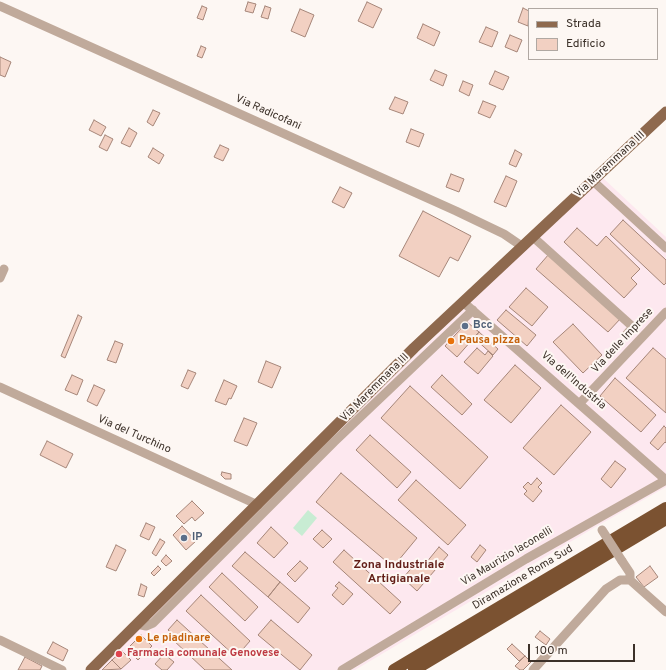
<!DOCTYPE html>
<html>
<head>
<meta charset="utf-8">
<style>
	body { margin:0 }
	#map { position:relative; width:666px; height:670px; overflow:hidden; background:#fdf7f3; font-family:Overpass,sans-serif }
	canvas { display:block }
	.legend { position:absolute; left:528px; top:8px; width:130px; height:52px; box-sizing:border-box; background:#fdf7f3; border:1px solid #b0a8a2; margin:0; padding:5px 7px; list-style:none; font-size:12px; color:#3c3129 }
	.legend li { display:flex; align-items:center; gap:8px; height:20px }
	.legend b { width:20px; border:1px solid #b0a8a2 }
	.scale { position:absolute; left:528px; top:644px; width:107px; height:18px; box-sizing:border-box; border:2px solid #3c3129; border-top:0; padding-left:5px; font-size:12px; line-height:14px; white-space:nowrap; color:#3c3129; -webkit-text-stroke:3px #fdf7f3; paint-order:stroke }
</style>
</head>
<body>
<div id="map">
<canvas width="666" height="670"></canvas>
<ul class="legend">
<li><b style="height:5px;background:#8e694e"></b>Strada</li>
<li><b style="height:11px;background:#f2d0c2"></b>Edificio</li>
</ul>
<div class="scale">100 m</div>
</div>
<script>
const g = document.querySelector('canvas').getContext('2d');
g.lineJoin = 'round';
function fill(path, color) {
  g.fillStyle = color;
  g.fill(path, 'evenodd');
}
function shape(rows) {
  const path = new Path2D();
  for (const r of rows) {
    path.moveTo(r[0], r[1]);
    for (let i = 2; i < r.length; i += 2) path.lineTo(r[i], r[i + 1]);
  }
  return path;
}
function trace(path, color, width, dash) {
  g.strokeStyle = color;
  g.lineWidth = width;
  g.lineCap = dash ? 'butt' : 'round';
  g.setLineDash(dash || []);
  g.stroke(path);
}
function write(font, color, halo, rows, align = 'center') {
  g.font = font + ' Overpass,sans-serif';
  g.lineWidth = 4;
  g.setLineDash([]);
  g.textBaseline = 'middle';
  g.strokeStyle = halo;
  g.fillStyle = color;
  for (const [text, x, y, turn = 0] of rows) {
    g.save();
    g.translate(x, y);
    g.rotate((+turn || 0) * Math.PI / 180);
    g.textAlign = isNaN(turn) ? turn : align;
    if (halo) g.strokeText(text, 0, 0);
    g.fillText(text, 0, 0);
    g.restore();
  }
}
fill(shape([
	[602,177,666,237,666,487,592,529,355,670,97,670,403,367]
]), '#fde8ef');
fill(shape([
	[308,510,317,518,302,536,293,528]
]), '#c8ecd3');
const building = shape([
	[248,2,256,4,253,13,245,11,248,2],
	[367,2,382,9,373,28,358,21,367,2],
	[202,6,207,8,203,20,197,18,202,6],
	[265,6,271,8,268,19,261,17,265,6],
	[523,8,529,11,528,26,518,22,523,8],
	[300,9,314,15,305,37,291,31,300,9],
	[423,24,440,32,434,46,417,38,423,24],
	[486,27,498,32,492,47,479,42,486,27],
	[510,35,522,40,517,52,505,47,510,35],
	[201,46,206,48,202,58,197,56,201,46],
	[0,57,11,62,5,77,0,75,0,57],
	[435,70,447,75,443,86,430,80,435,70],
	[495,71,509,77,503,90,489,84,495,71],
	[463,81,473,85,469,96,459,91,463,81],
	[395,97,408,102,403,114,389,109,395,97],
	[483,101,496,106,490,118,478,113,483,101],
	[153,110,160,113,153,126,147,122,153,110],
	[94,120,106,127,101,136,89,130,94,120],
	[129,128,137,133,130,147,121,143,129,128],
	[411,129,424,134,419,147,406,142,411,129],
	[105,135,113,139,107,151,99,147,105,135],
	[220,145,229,149,223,161,214,157,220,145],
	[153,148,164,155,159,164,148,157,153,148],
	[515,150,522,154,516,167,509,164,515,150],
	[451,174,464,179,459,192,446,187,451,174],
	[506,176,517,181,506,207,494,202,506,176],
	[340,187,352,193,344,208,332,202,340,187],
	[423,211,471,236,458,261,450,257,439,277,399,256,423,211],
	[623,220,666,260,666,283,664,285,610,234,623,220],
	[577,228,597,246,606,236,640,269,631,278,637,284,624,298,564,242,577,228],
	[549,254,621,318,608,332,536,269,549,254],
	[526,288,548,307,532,326,509,307,526,288],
	[506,310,536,335,527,346,497,320,506,310],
	[78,315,82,317,65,358,61,356,78,315],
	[467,322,479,332,457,357,445,346,467,322],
	[573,324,602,355,583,373,553,342,573,324],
	[479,332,498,349,493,355,474,338,479,332],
	[115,341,123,344,116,363,107,360,115,341],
	[477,348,485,355,488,351,493,356,478,374,464,362,477,348],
	[653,348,666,359,666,413,626,378,653,348],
	[266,361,281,367,272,388,258,382,266,361],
	[515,365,541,388,511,423,484,400,515,365],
	[188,370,196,373,188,389,181,386,188,370],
	[72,375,83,380,77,395,65,390,72,375],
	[442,375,472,404,462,415,431,387,442,375],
	[615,378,656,415,641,432,600,396,615,378],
	[224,380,237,386,231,399,229,398,226,405,215,401,224,380],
	[94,385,105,390,97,406,87,401,94,385],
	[410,386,488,457,460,489,381,418,410,386],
	[561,405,591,432,554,475,523,448,561,405],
	[244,418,257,423,247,446,234,441,244,418],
	[664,426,666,428,666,443,665,442,658,450,650,443,664,426],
	[370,435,411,472,397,488,356,450,370,435],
	[47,441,73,454,66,468,40,455,47,441],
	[615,461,626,469,611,488,601,479,615,461],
	[222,472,231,474,231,479,225,479,221,475,222,472],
	[341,473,417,538,393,567,316,502,341,473],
	[537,478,542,483,538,487,542,491,533,502,524,494,527,491,523,487,528,482,531,485,537,478],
	[416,480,466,525,448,545,398,500,416,480],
	[192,501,204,513,195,521,192,517,184,524,176,516,192,501],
	[146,523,155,527,149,540,140,536,146,523],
	[182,526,196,541,186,550,173,535,182,526],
	[271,527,288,543,274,558,257,543,271,527],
	[322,530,332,539,323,548,313,539,322,530],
	[160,539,165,542,156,556,152,553,160,539],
	[116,545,126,550,116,571,106,567,116,545],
	[480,545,486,550,477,562,471,557,480,545],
	[439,547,448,555,417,591,403,578,415,564,421,569,439,547],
	[344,550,401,602,390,614,333,562,344,550],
	[245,552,280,582,268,597,232,566,245,552],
	[166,555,172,561,166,566,161,561,166,555],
	[300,561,308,568,295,582,287,574,300,561],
	[158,566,161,569,154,576,151,573,158,566],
	[650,566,658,577,644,587,636,577,650,566],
	[222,573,258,607,245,621,209,587,222,573],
	[280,582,310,608,298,623,268,597,280,582],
	[339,582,353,594,343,605,332,595,338,588,335,586,339,582],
	[141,584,147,587,144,597,138,595,141,584],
	[201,595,250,641,236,657,186,611,201,595],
	[177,620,232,670,205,670,172,639,175,636,168,630,177,620],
	[271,620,312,655,300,670,258,635,271,620],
	[540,631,550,639,546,645,535,637,540,631],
	[141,635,152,646,138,660,127,649,141,635],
	[53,642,68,650,63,661,47,653,53,642],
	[512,644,525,656,519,661,507,649,512,644],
	[122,651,131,660,121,669,112,660,122,651],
	[164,654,174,662,167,670,162,670,155,664,164,654],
	[525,656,531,662,523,670,520,670,515,666,525,656],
	[25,657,42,666,40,670,18,670,25,657],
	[112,660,121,669,102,670,112,660]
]);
fill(building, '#f2d0c2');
trace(building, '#a68679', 1);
trace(shape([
	[0,6,456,211,504,234,523,247],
	[593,181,666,248],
	[533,237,633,327,626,335],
	[0,278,4,269],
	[463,302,666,480],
	[0,387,258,505],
	[580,403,666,312],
	[622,561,630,573,630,580],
	[630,580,666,612],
	[137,624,146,626,153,623,334,442,473,310],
	[0,640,62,670],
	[342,670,526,559,666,480],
	[533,670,606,589,620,580,630,580]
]), '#c0aa9b', 9);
trace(shape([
	[91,670,414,348,666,112]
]), '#8e694e', 11);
trace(shape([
	[394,670,666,508],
	[414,670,666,519]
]), '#7b5231', 12);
trace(shape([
	[602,530,622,561]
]), '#c0aa9b', 9);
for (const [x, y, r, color] of [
	[465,326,4,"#5c6f8a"],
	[451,341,4,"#e8710a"],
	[184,538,4,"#5c6f8a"],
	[139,639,4,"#e8710a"],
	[119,654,4,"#e0444e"]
]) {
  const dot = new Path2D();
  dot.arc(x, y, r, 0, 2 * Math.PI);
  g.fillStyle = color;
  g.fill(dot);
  trace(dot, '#fdf7f3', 1.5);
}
write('11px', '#3c3129', '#fdf7f3', [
	["Via Radicofani",268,113,24],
	["Via Maremmana III",610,165,-43],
	["Via delle Imprese",623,341,-47],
	["Via dell'Industria",573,381,41],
	["Via Maremmana III",375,388,-45],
	["Via del Turchino",134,435,24],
	["Via Maurizio Iaconelli",507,557,-31],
	["Diramazione Roma Sud",523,578,-31]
]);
write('bold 11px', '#4e5e75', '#fdf7f3', [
	["Bcc",473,326],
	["IP",192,538]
], 'left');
write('bold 11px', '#c56008', '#fdf7f3', [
	["Pausa pizza",459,341],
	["Le piadinare",147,639]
], 'left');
write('bold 11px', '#be3a42', '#fdf7f3', [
	["Farmacia comunale Genovese",127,654]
], 'left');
write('bold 12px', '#621e17', '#fdf7f3', [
	["Zona Industriale",399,566],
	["Artigianale",399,580]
]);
</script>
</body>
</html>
